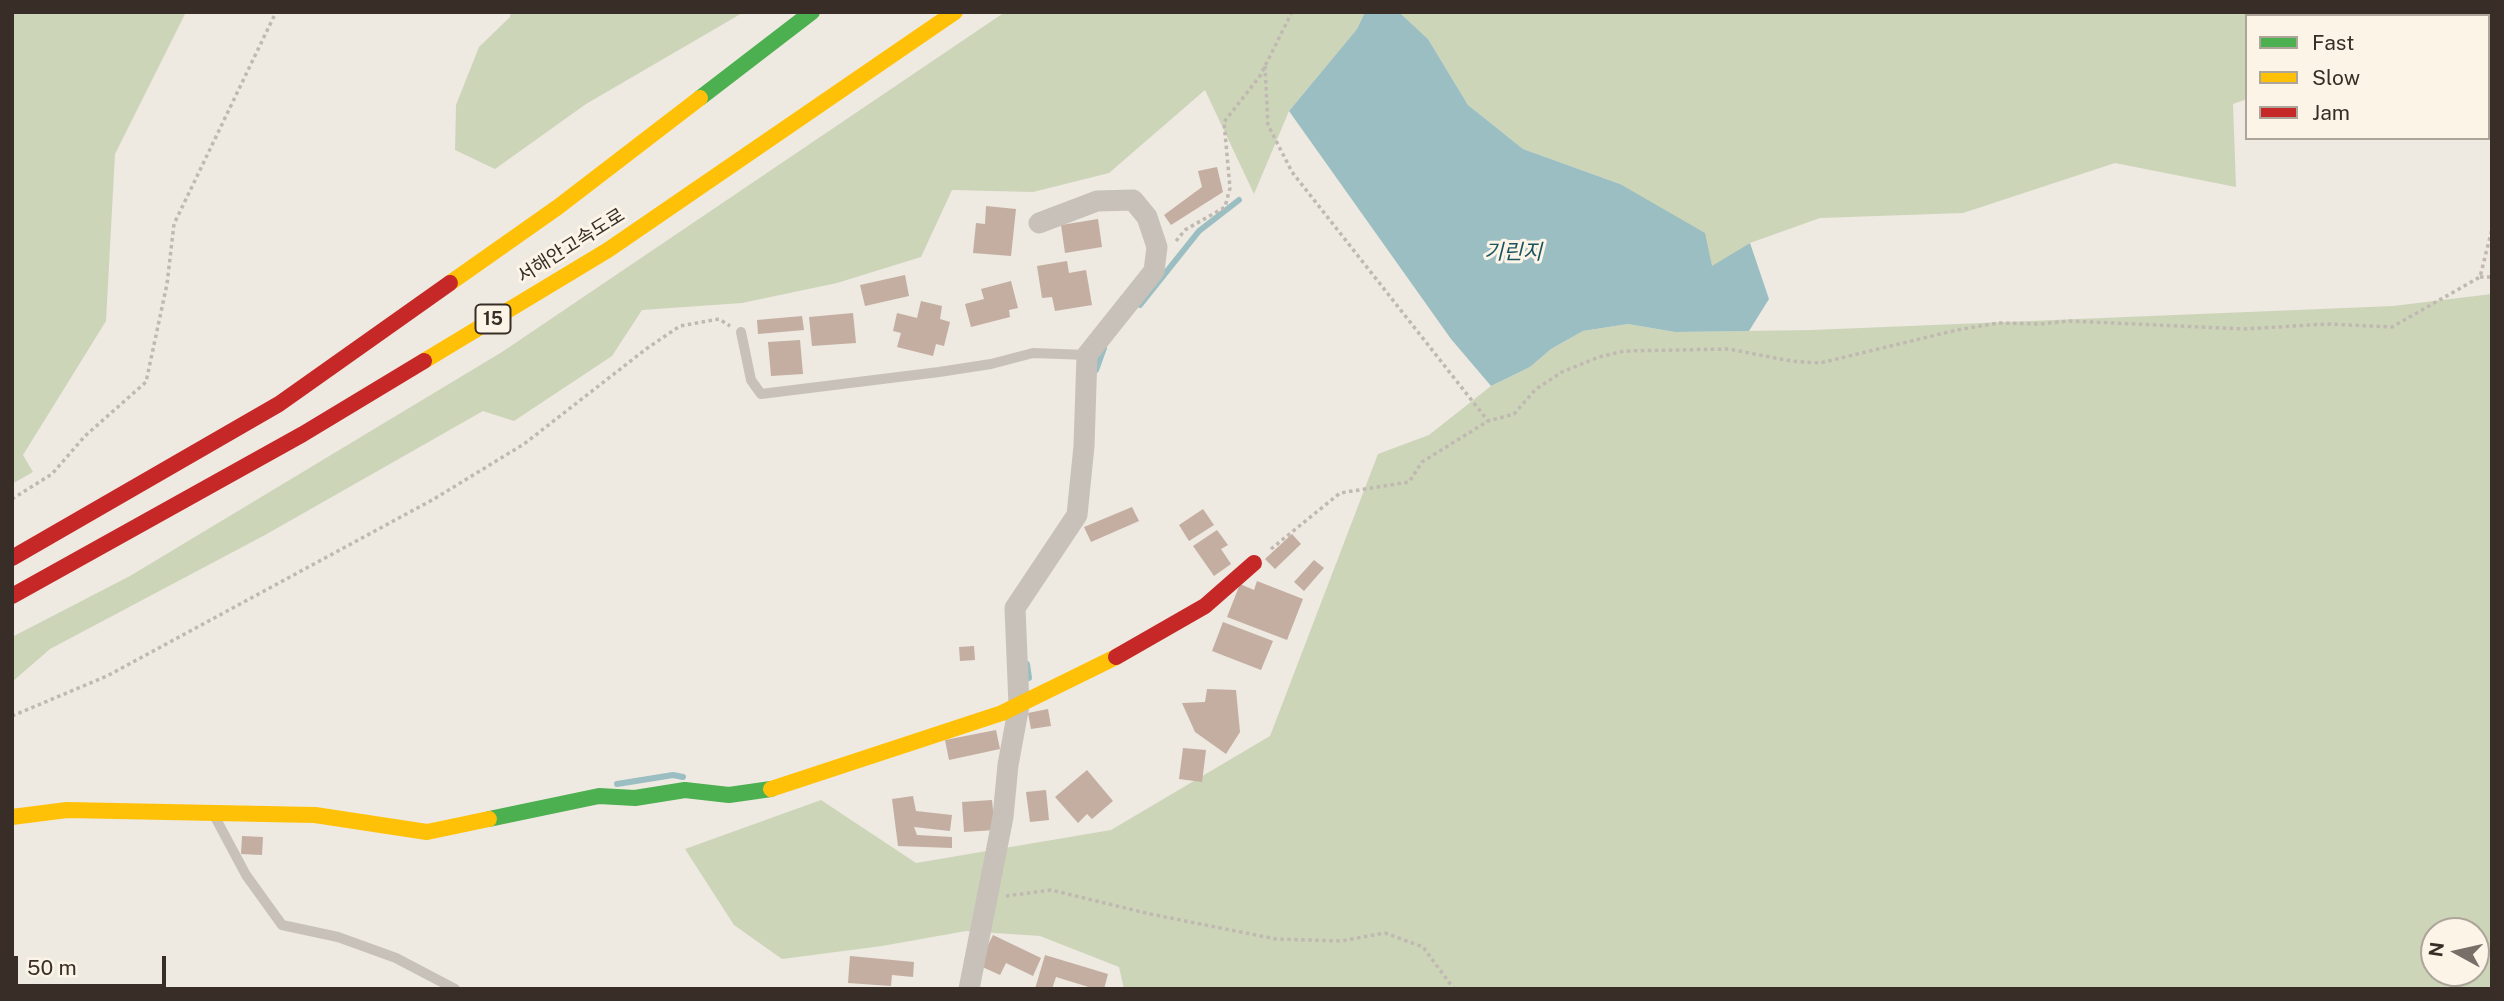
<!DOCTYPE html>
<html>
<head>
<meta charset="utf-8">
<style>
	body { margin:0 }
	#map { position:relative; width:2504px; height:1001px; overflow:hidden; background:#eee9e1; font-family:"Public Sans",sans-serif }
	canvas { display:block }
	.frame { position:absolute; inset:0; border:14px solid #382e27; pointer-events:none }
	.legend { position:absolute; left:2245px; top:14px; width:245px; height:126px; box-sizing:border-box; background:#fbf4e7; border:2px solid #ada59a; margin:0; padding:9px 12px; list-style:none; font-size:21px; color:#382e27 }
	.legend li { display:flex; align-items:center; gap:14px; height:35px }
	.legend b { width:35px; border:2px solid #ada59a }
	.north { position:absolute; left:2420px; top:917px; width:70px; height:70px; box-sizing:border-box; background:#fbf4e7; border:2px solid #ada59a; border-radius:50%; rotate:278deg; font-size:19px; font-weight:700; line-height:28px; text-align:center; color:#382e27 }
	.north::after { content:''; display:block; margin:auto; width:24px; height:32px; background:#786f68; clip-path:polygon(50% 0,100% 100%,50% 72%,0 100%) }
	.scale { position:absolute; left:14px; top:956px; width:152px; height:32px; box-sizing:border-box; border:4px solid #382e27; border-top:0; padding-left:9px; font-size:21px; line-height:24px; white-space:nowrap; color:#382e27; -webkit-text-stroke:5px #fbf4e7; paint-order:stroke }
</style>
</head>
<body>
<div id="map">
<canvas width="2504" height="1001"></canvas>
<div class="frame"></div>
<ul class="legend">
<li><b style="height:9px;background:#4caf50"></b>Fast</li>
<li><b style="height:9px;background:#ffc107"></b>Slow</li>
<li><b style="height:9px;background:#c62828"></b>Jam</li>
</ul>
<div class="north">N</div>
<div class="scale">50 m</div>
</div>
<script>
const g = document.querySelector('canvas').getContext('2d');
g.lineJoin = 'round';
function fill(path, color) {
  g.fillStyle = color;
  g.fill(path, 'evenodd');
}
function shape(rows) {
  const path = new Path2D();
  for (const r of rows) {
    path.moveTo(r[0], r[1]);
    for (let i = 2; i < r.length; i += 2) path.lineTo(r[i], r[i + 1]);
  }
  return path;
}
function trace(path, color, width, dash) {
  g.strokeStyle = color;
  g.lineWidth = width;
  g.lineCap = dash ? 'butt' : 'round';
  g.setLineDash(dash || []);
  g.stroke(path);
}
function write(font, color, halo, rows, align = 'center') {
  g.font = font + ' "Public Sans","Noto Sans KR",sans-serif';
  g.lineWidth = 6;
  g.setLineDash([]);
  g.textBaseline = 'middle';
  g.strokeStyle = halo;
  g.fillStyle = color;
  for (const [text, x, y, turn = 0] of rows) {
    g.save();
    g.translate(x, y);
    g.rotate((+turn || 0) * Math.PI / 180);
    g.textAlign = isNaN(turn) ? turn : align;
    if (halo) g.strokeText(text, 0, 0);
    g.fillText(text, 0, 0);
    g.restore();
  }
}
fill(shape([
	[12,12,186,12,115,154,106,321,23,455,33,472,12,484],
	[511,12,744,12,586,104,495,169,455,150,456,105,479,47,510,17],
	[1005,12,1365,12,1357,29,1289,111,1254,194,1205,90,1109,173,1033,192,952,190,921,257,837,283,742,303,642,310,612,356,514,421,483,411,265,535,50,649,12,682,12,637,130,576,502,352],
	[1399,12,2407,12,2404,16,2247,16,2247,99,2233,104,2236,187,2115,163,1963,213,1820,218,1750,243,1712,267,1620,184,1523,149,1468,105,1428,39],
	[2492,294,2492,989,1124,989,1119,967,1040,936,966,931,882,946,782,959,734,925,685,849,821,800,916,863,1111,830,1270,736,1378,454,1429,435,1491,386,1530,367,1551,349,1583,331,1628,324,1675,332,1812,330,2393,306],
	[2434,931,2476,931,2476,973,2434,973]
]), '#cdd5b9');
fill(shape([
	[1365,12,1399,12,1428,39,1468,105,1523,149,1620,184,1705,233,1712,266,1750,243,1769,299,1749,331,1675,332,1628,324,1583,331,1551,349,1530,367,1491,386,1451,339,1289,111,1357,29]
]), '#9bbec2');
trace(shape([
	[1140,305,1199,231,1239,200],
	[1096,370,1104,348],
	[1027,664,1029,678],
	[617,784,673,775,683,777]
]), '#9bbec2', 6);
fill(shape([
	[1217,167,1223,192,1171,225,1164,215,1202,187,1198,171],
	[986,206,1016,209,1011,256,973,253,976,223,985,224],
	[1098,219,1102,247,1065,253,1061,225],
	[1067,261,1069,273,1086,270,1092,305,1055,311,1052,297,1042,298,1037,266],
	[905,275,909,296,865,306,860,285],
	[1011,281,1018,308,1009,310,1010,317,971,327,965,304,984,299,981,289],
	[921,301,942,306,940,319,950,322,944,346,936,344,933,356,897,347,901,333,893,331,897,313,917,318],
	[853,313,856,343,812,346,809,317],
	[802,316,804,330,758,334,757,320],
	[800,340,803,374,771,376,768,342],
	[1132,507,1139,521,1091,542,1084,527],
	[1203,509,1214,525,1189,541,1179,525],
	[1217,530,1228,545,1221,549,1231,564,1214,576,1193,546],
	[1292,534,1301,544,1275,569,1265,559],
	[1314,560,1324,568,1304,591,1294,582],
	[1257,581,1303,599,1287,640,1227,617,1240,584,1254,590],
	[1223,622,1273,641,1261,670,1212,651],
	[974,646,975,660,960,661,959,647],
	[1207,689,1236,690,1240,732,1226,754,1195,732,1182,703,1205,702],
	[1048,709,1051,726,1031,729,1028,713],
	[996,730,1000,749,949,760,945,740],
	[1183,748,1206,750,1202,782,1179,779],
	[1087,770,1113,801,1092,819,1087,814,1078,823,1055,797],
	[1046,790,1049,820,1030,822,1026,792],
	[913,796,916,811,952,815,950,831,914,827,917,835,952,837,952,848,898,846,892,799],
	[992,800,995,830,964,832,962,802],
	[242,836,263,837,262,855,241,854],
	[993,935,1041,958,1033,976,1006,963,1000,975,978,965],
	[1045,955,1108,974,1104,989,1095,989,1056,977,1052,989,1035,989],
	[850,956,914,962,913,977,892,975,891,986,848,983]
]), '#c3aea1');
trace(shape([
	[1265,66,1268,125,1292,172,1488,421],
	[1176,241,1185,230,1225,207,1230,188,1224,122,1260,76,1292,12],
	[2480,277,2492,277],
	[12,499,52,474,85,436,146,382,167,284,174,224,276,12],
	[1271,549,1340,493,1409,482,1422,462,1488,421,1514,414,1536,389,1562,372,1599,357,1624,351,1729,349,1791,361,1820,363,1957,330,1998,323,2040,324,2069,321,2244,329,2327,324,2392,327,2480,277,2492,229],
	[12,716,107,676,434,499,524,444,646,349,680,326,719,319,730,326],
	[1006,896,1051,890,1150,914,1276,939,1341,941,1385,933,1423,947,1454,989]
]), '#c0b9b1', 3.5, [3.5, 3.5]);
trace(shape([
	[741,332,751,380,761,394,939,372,991,364,1033,353,1087,355],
	[215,817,246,875,282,925,338,937,396,958,455,989]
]), '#c7c1b9', 10);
trace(shape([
	[969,989,1003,817,1008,765,1019,705,1015,608,1077,515,1084,446,1087,355,1154,271,1157,247,1147,217,1133,200,1097,201,1039,223]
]), '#c7c1b9', 21);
trace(shape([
	[700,98,812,12],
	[489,819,599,796,635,798,685,790,729,795,771,789]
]), '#4caf50', 16);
trace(shape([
	[450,283,558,207,700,98],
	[424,361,608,250,955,12],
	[771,789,1002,713,1116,657],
	[12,817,67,810,315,815,427,832,489,819]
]), '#ffc107', 16);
trace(shape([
	[12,558,279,404,450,283],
	[12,596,303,434,424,361],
	[1116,657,1205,606,1254,563]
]), '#c62828', 16);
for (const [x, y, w] of [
	[493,319,35]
]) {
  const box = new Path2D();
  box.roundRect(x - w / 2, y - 14.5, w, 29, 5);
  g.fillStyle = '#fbf4e7';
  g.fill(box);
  trace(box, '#382e27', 2);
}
write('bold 18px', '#382e27', null, [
	["15",493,319]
]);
write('19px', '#382e27', '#fbf4e7', [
	["서해안고속도로",571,246,-32]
]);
write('italic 21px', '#19535e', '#fbf4e7', [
	["기린지",1513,253]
]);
</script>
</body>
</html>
